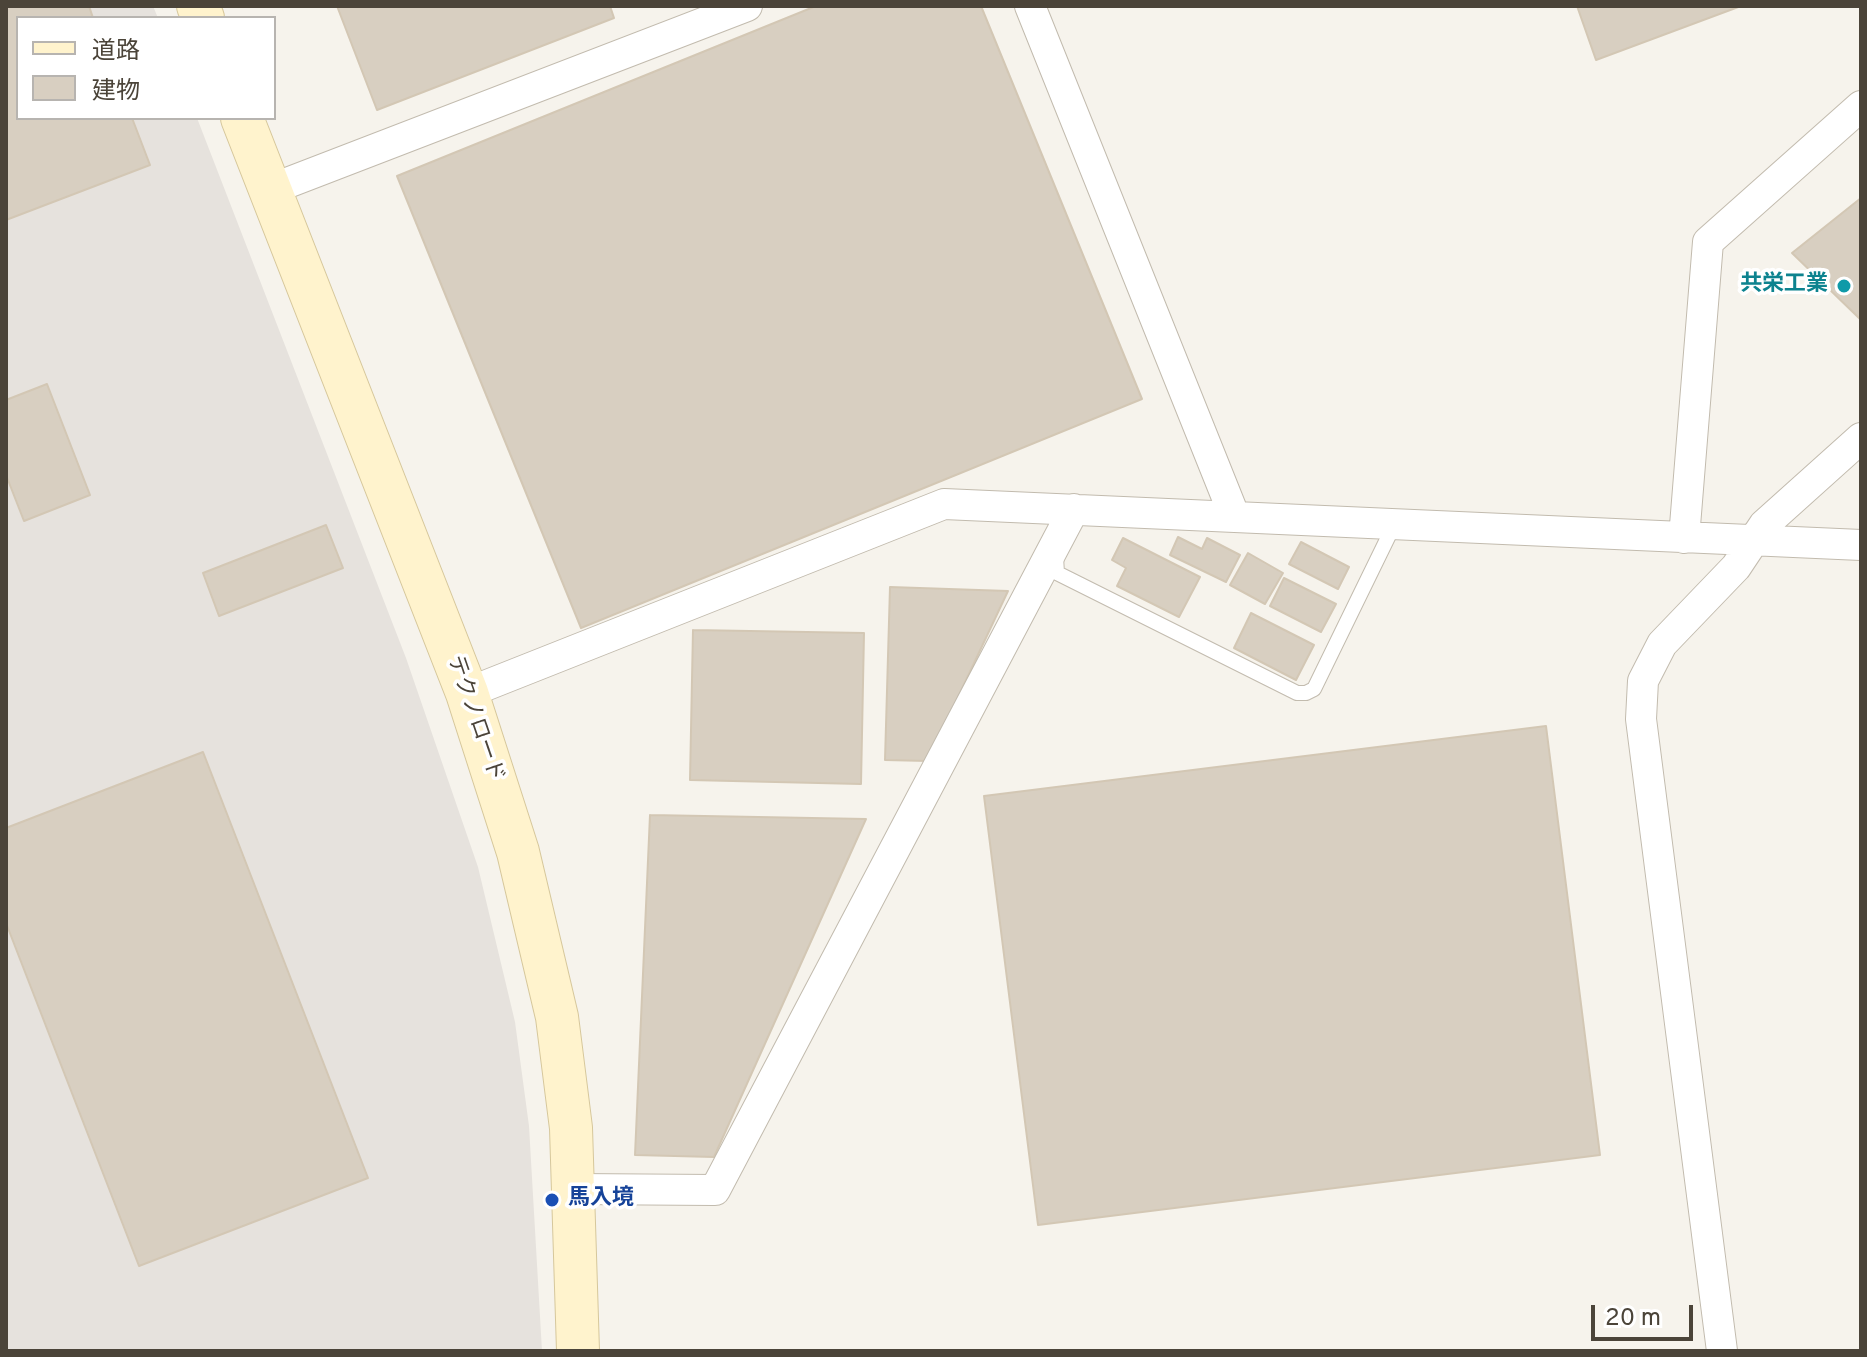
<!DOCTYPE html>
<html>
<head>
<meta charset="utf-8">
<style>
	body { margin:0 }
	#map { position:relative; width:1867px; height:1357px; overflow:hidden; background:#f6f3ec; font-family:Overpass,"Noto Sans JP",sans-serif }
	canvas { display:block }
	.frame { position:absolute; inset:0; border:8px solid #4b4439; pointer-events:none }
	.legend { position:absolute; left:16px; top:16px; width:260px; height:104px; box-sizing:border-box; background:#fff; border:2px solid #b7b4b0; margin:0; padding:10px 14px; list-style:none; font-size:24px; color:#4b4439 }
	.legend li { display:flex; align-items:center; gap:16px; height:40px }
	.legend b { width:40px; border:2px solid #b7b4b0 }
	.scale { position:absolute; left:1591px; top:1305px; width:102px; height:36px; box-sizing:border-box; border:4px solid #4b4439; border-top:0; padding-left:10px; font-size:24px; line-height:28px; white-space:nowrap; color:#4b4439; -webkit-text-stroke:6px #fff; paint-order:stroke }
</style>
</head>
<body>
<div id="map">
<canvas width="1867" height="1357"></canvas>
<div class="frame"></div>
<ul class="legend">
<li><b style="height:10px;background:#fff3cd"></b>道路</li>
<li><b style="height:22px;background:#d8cfc1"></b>建物</li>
</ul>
<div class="scale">20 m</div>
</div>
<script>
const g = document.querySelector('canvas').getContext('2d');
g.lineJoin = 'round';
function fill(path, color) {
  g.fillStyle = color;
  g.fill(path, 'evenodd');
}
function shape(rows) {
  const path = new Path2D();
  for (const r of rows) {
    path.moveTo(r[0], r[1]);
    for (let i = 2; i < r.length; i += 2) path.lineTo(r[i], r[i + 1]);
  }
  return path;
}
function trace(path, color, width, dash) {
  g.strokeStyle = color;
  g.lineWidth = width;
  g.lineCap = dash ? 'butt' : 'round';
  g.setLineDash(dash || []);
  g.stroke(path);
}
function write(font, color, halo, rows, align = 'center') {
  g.font = font + ' Overpass,"Noto Sans JP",sans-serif';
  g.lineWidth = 7;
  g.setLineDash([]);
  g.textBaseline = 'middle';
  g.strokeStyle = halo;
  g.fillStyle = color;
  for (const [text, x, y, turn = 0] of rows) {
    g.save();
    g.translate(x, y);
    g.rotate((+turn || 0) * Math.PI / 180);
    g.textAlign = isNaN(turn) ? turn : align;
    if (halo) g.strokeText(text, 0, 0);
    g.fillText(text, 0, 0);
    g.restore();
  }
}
fill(shape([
	[6,6,153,6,158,18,18,18,18,118,197,118,406,658,478,867,515,1022,529,1126,542,1351,6,1351]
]), '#e6e2dd');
const building = shape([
	[6,6,89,6,93,18,18,18,18,118,132,118,150,165,6,220,6,6],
	[337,6,610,6,614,18,377,110,337,6],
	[816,6,981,6,1142,399,581,628,397,176,816,6],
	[1577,6,1741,6,1596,60,1577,6],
	[1861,198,1861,320,1792,253,1861,198],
	[47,384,90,495,24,521,6,475,6,400,47,384],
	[326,525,343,568,219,616,203,573,326,525],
	[1178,537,1202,549,1207,538,1240,555,1226,582,1170,555,1178,537],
	[1123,538,1200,577,1179,617,1117,586,1126,568,1112,560,1123,538],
	[1301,542,1349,567,1338,589,1289,564,1301,542],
	[1248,553,1283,573,1265,604,1230,585,1248,553],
	[1284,578,1336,604,1321,632,1270,606,1284,578],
	[890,587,1008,591,928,761,885,760,890,587],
	[1251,613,1314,645,1296,680,1234,648,1251,613],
	[693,630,864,633,861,784,690,780,693,630],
	[1546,726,1600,1155,1038,1225,984,796,1546,726],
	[203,752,368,1178,139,1266,6,923,6,828,203,752],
	[650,815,866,819,714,1157,635,1155,650,815]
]);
fill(building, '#d8cfc1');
trace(building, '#d3c7b4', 2);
const lane = shape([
	[1056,557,1057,573,1297,693,1306,693,1314,689,1395,523]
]);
const street = shape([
	[1030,6,1234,515],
	[269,190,747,6],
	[1684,538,1708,242,1861,106],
	[467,693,944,504,1861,545],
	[575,1189,715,1190,1074,509],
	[1722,1351,1641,719,1643,681,1662,644,1736,567,1764,525,1861,438]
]);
const secondary = shape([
	[198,6,203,18],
	[242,118,467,693,518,852,557,1017,571,1128,578,1351]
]);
trace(lane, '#c2bbae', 16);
trace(street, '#c2bbae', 32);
trace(secondary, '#d6c79b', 44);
trace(lane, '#fff', 14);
trace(street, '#fff', 30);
trace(secondary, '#fff3cd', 42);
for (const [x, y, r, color] of [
	[1844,286,8,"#0f9aa8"],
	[552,1200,8,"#1a4fb4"]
]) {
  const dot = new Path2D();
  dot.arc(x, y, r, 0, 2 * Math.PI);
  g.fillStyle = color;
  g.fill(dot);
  trace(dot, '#fff', 3);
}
write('bold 22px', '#0d838f', '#fff', [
	["共栄工業",1828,286]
], 'right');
write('22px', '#4b4439', '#fff', [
	["テクノロード",474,719,71]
]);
write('bold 22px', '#164399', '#fff', [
	["馬入境",568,1200]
], 'left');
</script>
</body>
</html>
